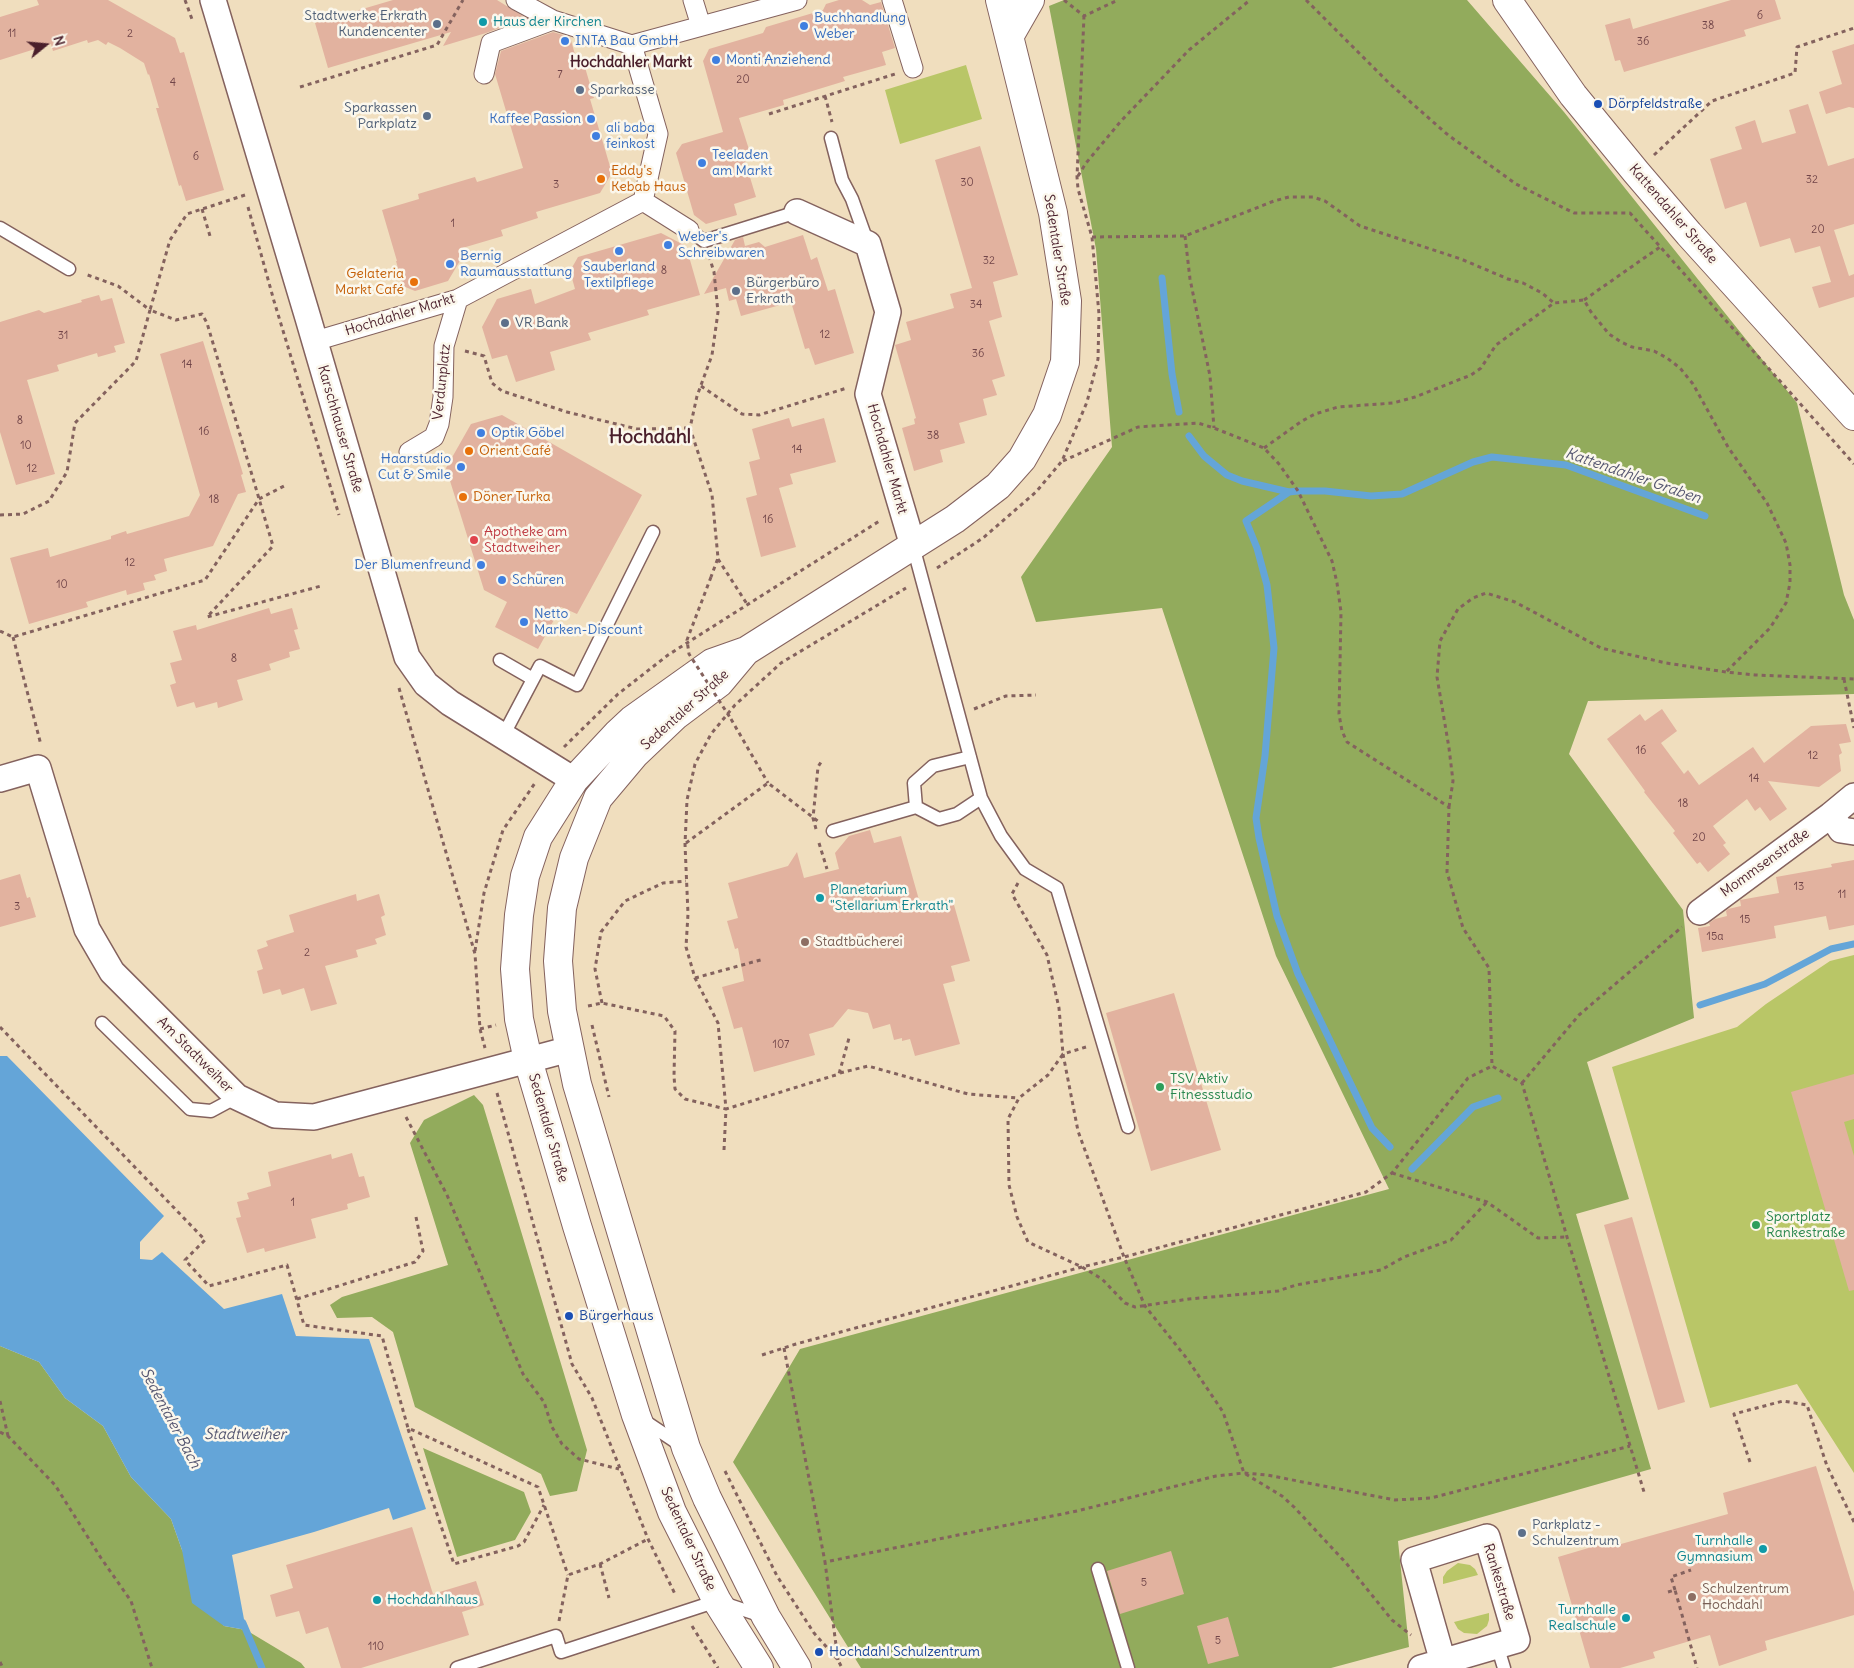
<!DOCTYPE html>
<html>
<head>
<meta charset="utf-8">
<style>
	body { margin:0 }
	#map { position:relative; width:1854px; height:1668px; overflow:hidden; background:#f0debe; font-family:Delius,sans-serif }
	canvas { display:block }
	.north { position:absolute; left:20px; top:20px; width:50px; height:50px; -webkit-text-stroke:4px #fbf7ec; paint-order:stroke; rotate:73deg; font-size:14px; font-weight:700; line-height:20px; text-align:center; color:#4a1f2b }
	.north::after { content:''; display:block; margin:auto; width:18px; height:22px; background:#4a1f2b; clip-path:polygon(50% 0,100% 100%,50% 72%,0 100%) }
</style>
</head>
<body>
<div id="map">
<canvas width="1854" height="1668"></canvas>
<div class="north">N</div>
</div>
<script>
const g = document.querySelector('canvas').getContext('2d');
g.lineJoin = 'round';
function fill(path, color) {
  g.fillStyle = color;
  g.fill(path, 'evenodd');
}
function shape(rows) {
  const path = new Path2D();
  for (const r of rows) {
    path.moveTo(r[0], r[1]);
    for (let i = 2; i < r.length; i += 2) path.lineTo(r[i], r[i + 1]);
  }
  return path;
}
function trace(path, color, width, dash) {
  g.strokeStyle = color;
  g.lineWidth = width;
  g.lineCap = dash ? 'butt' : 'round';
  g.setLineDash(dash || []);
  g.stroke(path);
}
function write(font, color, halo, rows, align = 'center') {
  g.font = font + ' Delius,sans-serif';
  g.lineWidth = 5;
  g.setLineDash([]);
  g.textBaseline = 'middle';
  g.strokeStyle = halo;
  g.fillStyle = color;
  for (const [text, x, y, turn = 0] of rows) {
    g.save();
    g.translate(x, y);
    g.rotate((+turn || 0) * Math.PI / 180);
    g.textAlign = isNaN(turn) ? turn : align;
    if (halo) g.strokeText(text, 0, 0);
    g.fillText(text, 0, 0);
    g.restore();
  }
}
fill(shape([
	[966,65,982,119,900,144,885,90],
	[1854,955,1854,1473,1797,1384,1710,1408,1612,1067,1737,1027,1766,1004,1830,961],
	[1458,1563,1470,1565,1475,1569,1478,1575,1443,1584,1443,1577,1447,1571],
	[1489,1613,1489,1620,1487,1626,1477,1634,1464,1633,1458,1629,1454,1622]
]), '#b9c667');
fill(shape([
	[1064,0,1467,0,1564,112,1797,403,1844,595,1854,620,1854,694,1588,701,1569,754,1683,910,1694,1018,1587,1062,1629,1199,1576,1214,1651,1469,1398,1541,1409,1647,1331,1668,861,1668,733,1462,800,1349,1389,1189,1276,956,1162,608,1036,622,1021,577,1112,447,1096,249,1049,6],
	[474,1095,483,1105,587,1450,577,1491,550,1496,541,1474,415,1407,393,1332,372,1317,337,1318,330,1305,342,1297,448,1265,410,1143,424,1120],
	[0,1346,39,1362,65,1398,103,1426,131,1477,171,1519,182,1550,224,1626,246,1630,301,1663,305,1668,0,1668],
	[423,1448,524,1492,531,1512,515,1540,457,1557]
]), '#92ab5c');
fill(shape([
	[0,1056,7,1056,164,1216,140,1242,140,1259,152,1260,162,1252,224,1309,282,1294,296,1336,369,1339,426,1509,393,1520,389,1508,314,1532,232,1555,246,1630,224,1626,192,1603,182,1550,171,1519,131,1477,103,1426,65,1398,39,1362,0,1346]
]), '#64a5d8');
trace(shape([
	[1162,278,1172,374,1179,412],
	[1189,436,1204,456,1227,475,1242,481,1289,492,1298,491,1325,491,1371,496,1402,494,1473,462,1492,457,1566,465,1705,516],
	[1289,492,1246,521,1257,548,1267,585,1274,648,1265,756,1256,818,1259,838,1277,916,1298,974,1372,1128,1390,1147],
	[1700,1005,1765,984,1831,949,1854,944],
	[1412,1169,1473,1107,1498,1098],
	[243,1623,262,1668]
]), '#64a5d8', 7);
fill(shape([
	[37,0,108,0,175,38,180,53,184,52,224,190,186,201,181,185,179,186,156,108,159,108,149,74,148,75,144,63,120,48,108,42,106,45,98,40,88,43,87,40,53,51,51,44,0,60,0,17,39,5],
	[393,0,497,0,526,18,486,33,443,46,451,32,328,68,315,23],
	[839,0,862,0,870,5,881,2,895,48,882,52,886,65,843,77,845,81,783,100,784,105,739,118,752,159,745,161,756,197,734,204,737,215,706,224,694,215,676,153,682,144,723,132,703,61,709,49,763,33,766,27,823,10,826,4],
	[1731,0,1775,0,1781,19,1744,30,1746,36,1624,72,1620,60,1615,61,1605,25,1630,18,1633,29],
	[553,32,570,37,578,65,584,64,594,98,590,99,612,173,600,193,536,212,538,218,501,230,503,236,459,249,461,259,448,281,415,291,403,286,396,261,397,261,382,210,419,199,418,194,475,177,477,182,523,168,495,74,501,51],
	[1854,44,1854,108,1849,107,1826,114,1819,92,1842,84,1832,51],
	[1808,104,1828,166,1854,158,1854,224,1834,230,1849,276,1854,274,1854,297,1819,308,1812,287,1831,282,1820,246,1795,253,1790,238,1760,247,1746,202,1725,209,1710,159,1742,149,1735,127,1755,120,1762,143,1796,133,1789,110],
	[980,146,1018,275,993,282,1002,317,989,321,1005,376,992,380,997,395,983,399,987,415,959,423,965,443,940,450,943,462,914,471,902,428,915,424,914,419,916,418,895,345,911,340,906,322,954,308,950,294,972,288,935,160],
	[661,233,686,246,700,295,647,310,649,315,588,333,591,340,550,352,555,370,516,382,507,355,492,359,482,327,497,299,531,289,535,304,575,289,570,271,578,257],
	[803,235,811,260,817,257,828,291,835,289,854,353,815,365,809,348,805,349,791,302,741,316,736,299,729,301,726,288,704,294,735,240,743,237,745,246,759,242,765,247],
	[99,295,101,301,112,298,125,343,114,346,116,352,98,357,97,353,57,365,59,371,27,380,55,474,16,485,0,432,0,322,39,310,44,313,82,302,81,300],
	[203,341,243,474,241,475,246,492,238,494,213,546,164,559,167,571,154,575,156,580,143,583,145,590,127,595,126,590,86,602,88,607,29,624,10,558,48,548,50,557,111,539,111,536,126,531,127,534,189,516,200,495,160,354],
	[502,415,642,495,577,614,561,607,538,649,495,627,507,602,484,590,446,468,471,424],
	[789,418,792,427,824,418,836,462,790,474,793,484,779,488,796,547,761,557,746,498,757,495,749,462,760,459,752,429],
	[269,608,271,614,292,608,298,629,294,630,300,649,289,652,290,657,269,664,271,670,237,680,243,700,218,708,217,702,196,708,194,702,177,707,170,685,176,683,170,663,182,660,173,631,196,625,197,630],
	[1662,709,1677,731,1661,743,1684,774,1688,770,1699,785,1753,747,1764,763,1811,726,1846,724,1851,742,1839,744,1842,753,1839,755,1841,771,1819,787,1768,781,1787,809,1770,821,1760,807,1755,811,1747,799,1713,826,1726,843,1723,845,1730,854,1708,872,1700,862,1697,864,1673,833,1675,831,1644,792,1645,791,1607,739,1640,714,1645,721],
	[870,830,874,843,901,836,921,907,952,898,970,961,951,966,955,981,943,984,960,1044,915,1056,910,1039,902,1041,902,1038,894,1040,890,1024,873,1029,868,1013,848,1009,833,1027,809,1034,815,1055,754,1072,742,1027,734,1029,722,987,744,981,738,948,735,949,727,921,738,918,728,883,788,866,797,852,804,878,839,869,835,853,849,836],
	[1854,860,1854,925,1829,930,1826,916,1774,926,1776,938,1702,952,1698,928,1710,926,1709,923,1715,919,1727,916,1726,911,1728,909,1741,906,1740,900,1779,893,1776,877,1832,867,1831,864],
	[20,874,27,898,30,897,36,917,0,927,0,880],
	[356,894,357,901,379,894,385,915,381,917,386,935,375,939,377,944,356,950,358,957,325,966,337,1004,311,1011,304,988,282,995,280,989,263,994,257,971,263,969,257,950,268,946,266,941,294,932,289,915],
	[1174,993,1221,1150,1151,1171,1106,1013],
	[1854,1074,1854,1119,1844,1122,1854,1156,1854,1290,1849,1291,1791,1092],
	[352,1153,359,1177,364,1176,370,1197,347,1204,348,1209,311,1219,316,1238,265,1252,264,1248,247,1253,236,1218,241,1217,237,1202,249,1199,247,1193,271,1186,268,1172,331,1154,332,1159],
	[1632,1217,1685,1402,1658,1410,1604,1225],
	[1816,1466,1854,1592,1854,1615,1765,1641,1767,1650,1719,1666,1710,1635,1653,1652,1655,1658,1620,1668,1590,1668,1558,1557,1619,1539,1621,1544,1728,1514,1723,1493],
	[412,1527,433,1594,476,1581,484,1605,462,1612,469,1635,361,1668,341,1668,328,1627,306,1634,299,1611,276,1617,270,1595,293,1588,286,1565],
	[1171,1551,1184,1594,1120,1614,1107,1571],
	[1228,1617,1239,1656,1208,1664,1197,1626]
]), '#e2b29f');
const service = shape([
	[831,138,842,180,852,199,868,244],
	[0,228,69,269],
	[689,230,704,241,797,212],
	[913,546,981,798,1001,836,1025,869,1057,888,1128,1127],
	[500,660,533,679],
	[503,736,540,666,577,685,653,532],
	[970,757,933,766,914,783,916,807,939,819,957,814,981,798],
	[833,831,916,807],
	[102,1023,190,1109,211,1111,237,1097],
	[643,1420,682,1446],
	[1098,1569,1128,1668],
	[1497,1645,1504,1668],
	[457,1668,556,1636,561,1652,717,1601,762,1616]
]);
const pedestrian = shape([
	[693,0,701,26],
	[892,0,913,68],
	[553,20,632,45,797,0],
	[484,74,491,43,553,20,516,0],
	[643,201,689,230],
	[315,341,458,299,643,201,658,134,632,45],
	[409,452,434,437,439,424,443,397,444,346,458,299]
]);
const minor = shape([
	[213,0,308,318,407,657,426,684,450,703,574,780],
	[797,212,868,244,888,312,868,394,913,546],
	[0,779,38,768,87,929,112,972,237,1097,275,1115,314,1117,570,1049],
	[1831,815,1854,796],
	[1700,912,1831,815,1841,830,1854,832],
	[1421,1668,1517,1640,1487,1537,1414,1560,1443,1662]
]);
const tertiary = shape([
	[1507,0,1573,95,1636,172,1689,234,1854,416],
	[1010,35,1030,0],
	[745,652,719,683,675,716,635,754,598,798,574,858,562,908,558,961,562,1011,577,1084,686,1448,707,1498,766,1617,797,1668],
	[759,1668,717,1601,672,1512,636,1415,577,1226,528,1060,519,1019,515,969,519,915,525,876,538,837,574,780,617,734,632,720,712,663,746,651,955,519,998,486,1022,459,1047,415,1065,362,1067,301,1053,213,1000,0]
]);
trace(service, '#84625e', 15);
trace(pedestrian, '#84625e', 21);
trace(minor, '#84625e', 28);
trace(tertiary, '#84625e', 30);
trace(shape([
	[185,0,193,22],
	[1064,0,1084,16,1118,0],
	[1306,0,1390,84,1448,135,1516,184,1574,213,1630,213,1854,464],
	[300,87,437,45,463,0],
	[825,96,832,122],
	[769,114,895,74],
	[1654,155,1712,101,1795,73,1797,47,1854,28],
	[1078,176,1086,163,1121,121,1189,50,1250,0],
	[245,195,187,214,170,240,150,310,176,320,202,314,207,323,273,546,207,617,321,586],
	[248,207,274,301,339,515],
	[202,209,210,236],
	[1185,236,1190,279,1210,376,1214,428],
	[1092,237,1185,236,1274,201,1289,197,1313,197,1325,201,1360,226,1461,259,1508,279,1523,283,1542,293,1554,303],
	[709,256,714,272,718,312,712,355,697,396,690,428,712,495,718,558,711,577],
	[1584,300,1660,247],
	[465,351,484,356,492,383,502,391,567,412,637,429,690,428],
	[701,386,742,414,759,415,847,388],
	[1264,448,1302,421,1315,414,1338,407,1393,403,1415,397,1471,375,1481,368,1496,345,1554,303,1584,300,1591,312,1609,334,1621,342,1632,347,1654,351,1667,358,1680,368,1693,384,1728,447,1767,503,1786,543,1790,565,1790,583,1786,603,1770,628,1726,672],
	[1063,461,1138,427,1198,423,1214,428,1264,448,1279,464,1298,491,1332,561,1337,583,1341,612,1339,714,1342,731,1347,742,1449,807,1447,872,1463,928,1489,968,1492,1066,1522,1083,1567,1237,1644,1492],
	[0,515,23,514,49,501,67,472,75,423,136,361,150,310,118,286,85,274],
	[718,559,747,604],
	[937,568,983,538,1036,492,1062,461,1087,402,1098,359,1099,314,1092,237,1078,189,1077,177,1084,16],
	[0,631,13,637,205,580,259,499,284,486],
	[13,637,41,745],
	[1844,679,1854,728],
	[399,688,475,954,480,1029,485,1048],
	[974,709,1006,696,1036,695],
	[731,719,768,783],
	[564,747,618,694,668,655,881,520],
	[1449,807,1453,781,1449,748,1437,677,1440,641,1458,609,1473,598,1486,593,1515,602,1601,648,1666,663,1726,672,1755,675,1854,679],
	[816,829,813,818,818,767,821,762],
	[686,843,768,783,819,822],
	[819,843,827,869],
	[1018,883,1012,894,1047,955,1059,1008,1063,1054,1048,1075,1019,1098,1008,1119,1009,1185,1017,1217,1028,1242,1082,1267,1102,1279,1125,1303,1135,1307,1189,1299,1278,1291,1296,1285,1381,1270,1404,1257,1451,1240,1487,1202],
	[475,951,484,893,503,830,535,783],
	[695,978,764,959],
	[602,1003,595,969,601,932,625,901,663,883,686,881],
	[588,1006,602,1003,664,1016,675,1031,674,1076,675,1089,685,1099,726,1109,718,1023,695,978,686,947,688,914,685,844,687,800,695,764,711,734,735,705,781,663,906,588],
	[592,1025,609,1097],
	[0,1027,205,1240,185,1260,209,1286,287,1265,304,1325,382,1336,408,1428,538,1487,568,1575],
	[480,1029,496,1025],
	[1086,1047,1063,1054,1078,1131,1124,1257,1145,1306,1188,1360,1223,1412,1244,1473,1282,1496,1294,1507,1346,1563,1392,1620,1411,1635],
	[840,1073,868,1066,968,1094,1019,1098],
	[1522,1083,1579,1015,1682,927],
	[497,1093,572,1364,592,1398,648,1539,676,1596],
	[406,1117,447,1195,523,1374,544,1402,552,1427,562,1444,579,1459,619,1469],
	[724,1150,726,1109,839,1074,849,1038],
	[1392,1173,1487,1202,1538,1238,1567,1237],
	[297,1299,415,1262,423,1251,416,1217],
	[784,1348,825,1562],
	[762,1355,796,1344,1082,1267,1124,1257,1366,1192,1392,1173,1468,1078,1492,1066],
	[0,1401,8,1436],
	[408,1429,454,1564,518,1546,524,1542,544,1505],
	[0,1432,8,1436,55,1485,101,1558,131,1601,152,1668],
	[1750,1462,1734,1414,1783,1401,1807,1405,1827,1466,1854,1522],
	[725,1471,777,1576,814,1633,838,1660,842,1668],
	[600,1564,609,1598],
	[1675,1590,1671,1577,1691,1570],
	[1668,1592,1675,1590,1697,1668],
	[559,1621,568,1575,600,1564,648,1539],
	[692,1626,718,1668],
	[838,1660,825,1562,1077,1511,1216,1476,1244,1473,1267,1475,1395,1500,1431,1498,1630,1446],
	[0,1662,3,1668]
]), '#84625e', 3, [4, 4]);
trace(service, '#fff', 12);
trace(pedestrian, '#fff', 19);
trace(minor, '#fff', 25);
trace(tertiary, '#fff', 28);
trace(shape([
	[711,577,687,640,689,654,731,719]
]), '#84625e', 3, [4, 4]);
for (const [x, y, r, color] of [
	[483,22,5,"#0f9aa8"],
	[437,24,5,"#5c6f8a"],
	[804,26,5,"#3f7fe0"],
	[565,41,5,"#3f7fe0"],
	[716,60,5,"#3f7fe0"],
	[580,90,5,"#5c6f8a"],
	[1598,104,5,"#1a4fb4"],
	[427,116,5,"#5c6f8a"],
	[591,119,5,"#3f7fe0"],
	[596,136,5,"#3f7fe0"],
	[702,163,5,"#3f7fe0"],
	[601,179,5,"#e8710a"],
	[668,245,5,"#3f7fe0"],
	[619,251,5,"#3f7fe0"],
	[450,264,5,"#3f7fe0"],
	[414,282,5,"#e8710a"],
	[736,291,5,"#5c6f8a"],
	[505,323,5,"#5c6f8a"],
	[481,433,5,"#3f7fe0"],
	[469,451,5,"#e8710a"],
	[461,467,5,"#3f7fe0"],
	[463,497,5,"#e8710a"],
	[474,540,5,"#e0444e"],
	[481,565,5,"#3f7fe0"],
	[502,580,5,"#3f7fe0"],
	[524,622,5,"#3f7fe0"],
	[820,898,5,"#0f9aa8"],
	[805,942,5,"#8d6e63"],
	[1160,1087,5,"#2e9e5b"],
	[1756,1225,5,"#2e9e5b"],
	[569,1316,5,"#1a4fb4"],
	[1522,1533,5,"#5c6f8a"],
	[1763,1549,5,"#0f9aa8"],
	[1692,1597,5,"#8d6e63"],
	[377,1600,5,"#0f9aa8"],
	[1626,1618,5,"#0f9aa8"],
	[819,1652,5,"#1a4fb4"]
]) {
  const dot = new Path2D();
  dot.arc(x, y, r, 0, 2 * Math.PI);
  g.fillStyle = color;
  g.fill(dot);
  trace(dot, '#fbf7ec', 2);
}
write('11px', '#704448', null, [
	["6",1760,16],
	["38",1708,26],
	["11",12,34],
	["2",130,34],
	["36",1643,42],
	["7",560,75],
	["20",743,80],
	["4",173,83],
	["6",196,157],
	["32",1812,180],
	["30",967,183],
	["3",556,185],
	["1",453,224],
	["20",1818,230],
	["32",989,261],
	["8",664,271],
	["34",976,305],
	["12",825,335],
	["31",63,336],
	["36",978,354],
	["14",187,365],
	["8",20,421],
	["16",204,432],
	["38",933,436],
	["10",26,446],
	["14",797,450],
	["12",32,469],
	["18",214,500],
	["16",768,520],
	["12",130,563],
	["10",62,585],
	["8",234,659],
	["16",1641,751],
	["12",1813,756],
	["14",1754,779],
	["18",1683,804],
	["20",1699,838],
	["13",1799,887],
	["11",1842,895],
	["3",17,907],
	["15",1745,920],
	["15a",1715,937],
	["2",307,953],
	["107",781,1045],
	["1",293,1203],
	["5",1144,1583],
	["5",1218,1641],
	["110",376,1647]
]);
write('14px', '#4e5e75', '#fbf7ec', [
	["Stadtwerke Erkrath",427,16,"right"],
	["Kundencenter",427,32,"right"],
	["Sparkasse",590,90],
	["Sparkassen",417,108,"right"],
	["Parkplatz",417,124,"right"],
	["Bürgerbüro",746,283],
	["Erkrath",746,299],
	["VR Bank",515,323],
	["Parkplatz -",1532,1525],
	["Schulzentrum",1532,1541]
], 'left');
write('14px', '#366cbe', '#fbf7ec', [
	["Buchhandlung",814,18],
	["Weber",814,34],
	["INTA Bau GmbH",575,41],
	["Monti Anziehend",726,60],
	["Kaffee Passion",581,119,"right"],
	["ali baba",606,128],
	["feinkost",606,144],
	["Teeladen",712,155],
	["am Markt",712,171],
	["Weber's",678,237],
	["Schreibwaren",678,253],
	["Bernig",460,256],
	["Raumausstattung",460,272],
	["Sauberland",619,267,"center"],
	["Textilpflege",619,283,"center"],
	["Optik Göbel",491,433],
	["Haarstudio",451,459,"right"],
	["Cut & Smile",451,475,"right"],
	["Der Blumenfreund",471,565,"right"],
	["Schüren",512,580],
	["Netto",534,614],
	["Marken-Discount",534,630]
], 'left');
write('14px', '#0d838f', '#fbf7ec', [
	["Haus der Kirchen",493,22],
	["Planetarium",830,890],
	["\"Stellarium Erkrath\"",830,906],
	["Turnhalle",1753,1541,"right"],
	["Gymnasium",1753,1557,"right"],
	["Hochdahlhaus",387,1600],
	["Turnhalle",1616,1610,"right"],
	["Realschule",1616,1626,"right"]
], 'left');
write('14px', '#164399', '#fbf7ec', [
	["Dörpfeldstraße",1608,104],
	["Bürgerhaus",579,1316],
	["Hochdahl Schulzentrum",829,1652]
], 'left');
write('14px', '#c56008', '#fbf7ec', [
	["Eddy's",611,171],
	["Kebab Haus",611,187],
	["Gelateria",404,274,"right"],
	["Markt Café",404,290,"right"],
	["Orient Café",479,451],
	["Döner Turka",473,497]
], 'left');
write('14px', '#4a1f2b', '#fbf7ec', [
	["Kattendahler Straße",1673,214,49],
	["Sedentaler Straße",1057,250,81],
	["Hochdahler Markt",400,315,-17],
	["Verdunplatz",442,382,-84],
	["Karschhauser Straße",340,429,74],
	["Hochdahler Markt",887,459,74],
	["Sedentaler Straße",685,710,-42],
	["Mommsenstraße",1765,863,-36],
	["Am Stadtweiher",195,1055,45],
	["Sedentaler Straße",548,1128,74],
	["Sedentaler Straße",688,1539,65],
	["Rankestraße",1499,1582,73]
]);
write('14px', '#be3a42', '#fbf7ec', [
	["Apotheke am",484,532],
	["Stadtweiher",484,548]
], 'left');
write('14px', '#785e54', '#fbf7ec', [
	["Stadtbücherei",815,942],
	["Schulzentrum",1702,1589],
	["Hochdahl",1702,1605]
], 'left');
write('14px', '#27864d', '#fbf7ec', [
	["TSV Aktiv",1170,1079],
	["Fitnessstudio",1170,1095],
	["Sportplatz",1766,1217],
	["Rankestraße",1766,1233]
], 'left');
write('bold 15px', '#4a1f2b', '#fbf7ec', [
	["Hochdahler Markt",631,63]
]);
write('italic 15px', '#545570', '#fbf7ec', [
	["Kattendahler Graben",1633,476,19],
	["Sedentaler Bach",170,1418,62],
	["Stadtweiher",245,1435]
]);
write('bold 19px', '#4a1f2b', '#fbf7ec', [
	["Hochdahl",650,438]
]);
</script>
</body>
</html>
